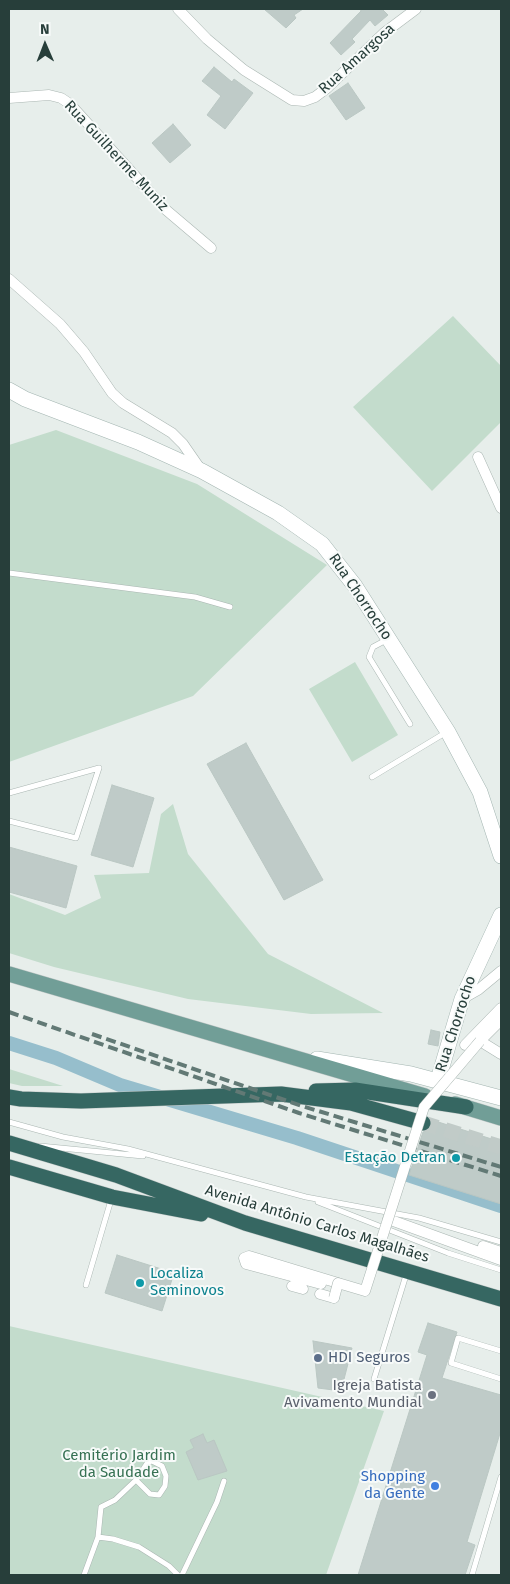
<!DOCTYPE html>
<html>
<head>
<meta charset="utf-8">
<style>
	body { margin:0 }
	#map { position:relative; width:510px; height:1584px; overflow:hidden; background:#e7eeeb; font-family:"Fira Sans",sans-serif }
	canvas { display:block }
	.frame { position:absolute; inset:0; border:10px solid #273e3a; pointer-events:none }
	.north { position:absolute; left:20px; top:20px; width:50px; height:50px; -webkit-text-stroke:4px #f7faf9; paint-order:stroke; rotate:359deg; font-size:14px; font-weight:700; line-height:20px; text-align:center; color:#273e3a }
	.north::after { content:''; display:block; margin:auto; width:18px; height:22px; background:#273e3a; clip-path:polygon(50% 0,100% 100%,50% 72%,0 100%) }
</style>
</head>
<body>
<div id="map">
<canvas width="510" height="1584"></canvas>
<div class="frame"></div>
<div class="north">N</div>
</div>
<script>
const g = document.querySelector('canvas').getContext('2d');
g.lineJoin = 'round';
function fill(path, color) {
  g.fillStyle = color;
  g.fill(path, 'evenodd');
}
function shape(rows) {
  const path = new Path2D();
  for (const r of rows) {
    path.moveTo(r[0], r[1]);
    for (let i = 2; i < r.length; i += 2) path.lineTo(r[i], r[i + 1]);
  }
  return path;
}
function trace(path, color, width, dash) {
  g.strokeStyle = color;
  g.lineWidth = width;
  g.lineCap = dash ? 'butt' : 'round';
  g.setLineDash(dash || []);
  g.stroke(path);
}
function write(font, color, halo, rows, align = 'center') {
  g.font = font + ' "Fira Sans",sans-serif';
  g.lineWidth = 4;
  g.setLineDash([]);
  g.textBaseline = 'middle';
  g.strokeStyle = halo;
  g.fillStyle = color;
  for (const [text, x, y, turn = 0] of rows) {
    g.save();
    g.translate(x, y);
    g.rotate((+turn || 0) * Math.PI / 180);
    g.textAlign = isNaN(turn) ? turn : align;
    if (halo) g.strokeText(text, 0, 0);
    g.fillText(text, 0, 0);
    g.restore();
  }
}
fill(shape([
	[453,316,501,366,501,422,432,491,353,407],
	[56,430,197,484,327,565,193,696,9,762,9,445],
	[355,662,398,735,352,762,309,689],
	[173,804,188,854,268,954,383,1013,311,1014,188,999,54,967,9,953,9,894,65,915,101,898,94,875,149,873,161,814],
	[9,1069,63,1086,22,1086,9,1083],
	[9,1326,384,1411,326,1575,9,1575]
]), '#c3dccc');
trace(shape([
	[9,1043,56,1058,120,1085,297,1138,501,1206]
]), '#96becc', 14);
const building = shape([
	[264,9,303,9,294,15,296,18,286,28,264,9],
	[360,9,382,9,388,15,375,26,370,20,352,39,355,42,341,55,330,43,361,11,360,9],
	[214,67,232,82,234,79,253,93,225,129,207,115,221,96,202,81,214,67],
	[348,83,365,108,346,120,329,96,348,83],
	[173,124,191,145,170,163,152,143,173,124],
	[246,743,323,880,284,900,207,764,246,743],
	[112,785,154,798,133,867,91,855,112,785],
	[9,847,77,866,66,908,9,892,9,847],
	[431,1030,440,1032,438,1046,428,1044,431,1030],
	[432,1120,501,1142,501,1204,409,1175,423,1132,430,1129,432,1120],
	[117,1255,174,1273,162,1311,105,1293,117,1255],
	[428,1323,457,1332,442,1378,501,1395,501,1430,467,1542,475,1545,465,1575,358,1575,427,1355,418,1352,428,1323],
	[313,1341,352,1348,341,1391,318,1388,313,1341],
	[203,1434,207,1443,214,1440,227,1471,198,1480,186,1452,194,1448,190,1440,203,1434]
]);
fill(building, '#bfcbc8');
trace(building, '#bac7c3', 1);
trace(shape([
	[423,1123,501,1147]
]), '#c1cbc8', 15, [15, 8]);
const lane = shape([
	[9,573,195,597,230,607],
	[388,639,373,647,369,657,410,724],
	[372,777,445,733],
	[9,793,99,768],
	[9,821,76,838,99,768],
	[9,1122,63,1137,128,1149,306,1197,419,1218,501,1242],
	[40,1146,143,1156],
	[318,1202,448,1253,501,1270],
	[86,1285,111,1200],
	[501,1351,458,1338,451,1363,501,1379],
	[374,1379,407,1272],
	[98,1537,113,1539,139,1547,169,1566,178,1575],
	[84,1575,98,1537,101,1507,115,1500,136,1480,148,1462,152,1461,162,1466,166,1476,165,1486,159,1495,150,1494,136,1480],
	[182,1575,217,1502,224,1481],
	[472,1575,501,1477]
]);
const street = shape([
	[178,9,207,39,244,70,292,100,304,101,315,97,327,88,384,33,416,9],
	[9,98,49,95,61,98,70,104,165,209,211,248],
	[9,279,60,324,84,352,112,393,123,403,172,433,183,444,201,470],
	[478,457,501,508],
	[462,999,478,990,501,971],
	[501,1020,480,1041,501,1054],
	[465,1045,501,1008],
	[388,1219,501,1260],
	[483,1246,501,1252],
	[321,1284,246,1264,244,1258,249,1256,338,1283],
	[292,1286,303,1289],
	[320,1294,334,1298]
]);
const secondary = shape([
	[9,390,25,399,138,442,202,471,278,513,322,544,355,586,448,732,480,792,501,856],
	[317,1059,411,1074,501,1098],
	[438,1080,462,999,501,915]
]);
const primary = shape([
	[9,974,425,1096],
	[455,1104,501,1118]
]);
const highway = shape([
	[316,1091,355,1090,466,1107],
	[9,1097,21,1099,81,1101,281,1094,351,1103,423,1123],
	[9,1143,116,1175,245,1223,501,1299],
	[9,1167,112,1197,201,1214]
]);
trace(lane, '#aab6b2', 6);
trace(street, '#aab6b2', 11);
trace(secondary, '#a3b5b1', 16);
trace(primary, '#c3c9c8', 16);
trace(highway, '#c3c9c8', 16);
trace(lane, '#fff', 5);
trace(street, '#fff', 10);
trace(secondary, '#fff', 15);
trace(primary, '#719e97', 15);
trace(highway, '#366762', 15);
trace(shape([
	[9,1012,299,1113,501,1176],
	[92,1034,302,1106,501,1167]
]), '#627975', 4, [10, 5]);
const streetBridge = shape([
	[334,1298,338,1283,365,1291,424,1107,480,1041]
]);
trace(streetBridge, '#aab6b2', 11, []);
trace(streetBridge, '#fff', 10);
for (const [x, y, r, color] of [
	[456,1158,5,"#0f9aa8"],
	[140,1283,5,"#0f9aa8"],
	[318,1358,5,"#5c6f8a"],
	[432,1395,5,"#6b7280"],
	[435,1486,5,"#3f7fe0"]
]) {
  const dot = new Path2D();
  dot.arc(x, y, r, 0, 2 * Math.PI);
  g.fillStyle = color;
  g.fill(dot);
  trace(dot, '#f7faf9', 2);
}
write('15px', '#273e3a', '#f7faf9', [
	["Rua Amargosa",357,59,-42],
	["Rua Guilherme Muniz",116,156,47],
	["Rua Chorrocho",360,597,56],
	["Rua Chorrocho",456,1024,-72],
	["Avenida Antônio Carlos Magalhães",317,1224,17]
]);
write('15px', '#0d838f', '#f7faf9', [
	["Estação Detran",446,1158],
	["Localiza",150,1274,"left"],
	["Seminovos",150,1291,"left"]
], 'right');
write('15px', '#4e5e75', '#f7faf9', [
	["HDI Seguros",328,1358]
], 'left');
write('15px', '#5b616d', '#f7faf9', [
	["Igreja Batista",422,1386],
	["Avivamento Mundial",422,1403]
], 'right');
write('15px', '#367153', '#f7faf9', [
	["Cemitério Jardim",119,1456],
	["da Saudade",119,1473]
]);
write('15px', '#366cbe', '#f7faf9', [
	["Shopping",425,1477],
	["da Gente",425,1494]
], 'right');
</script>
</body>
</html>
